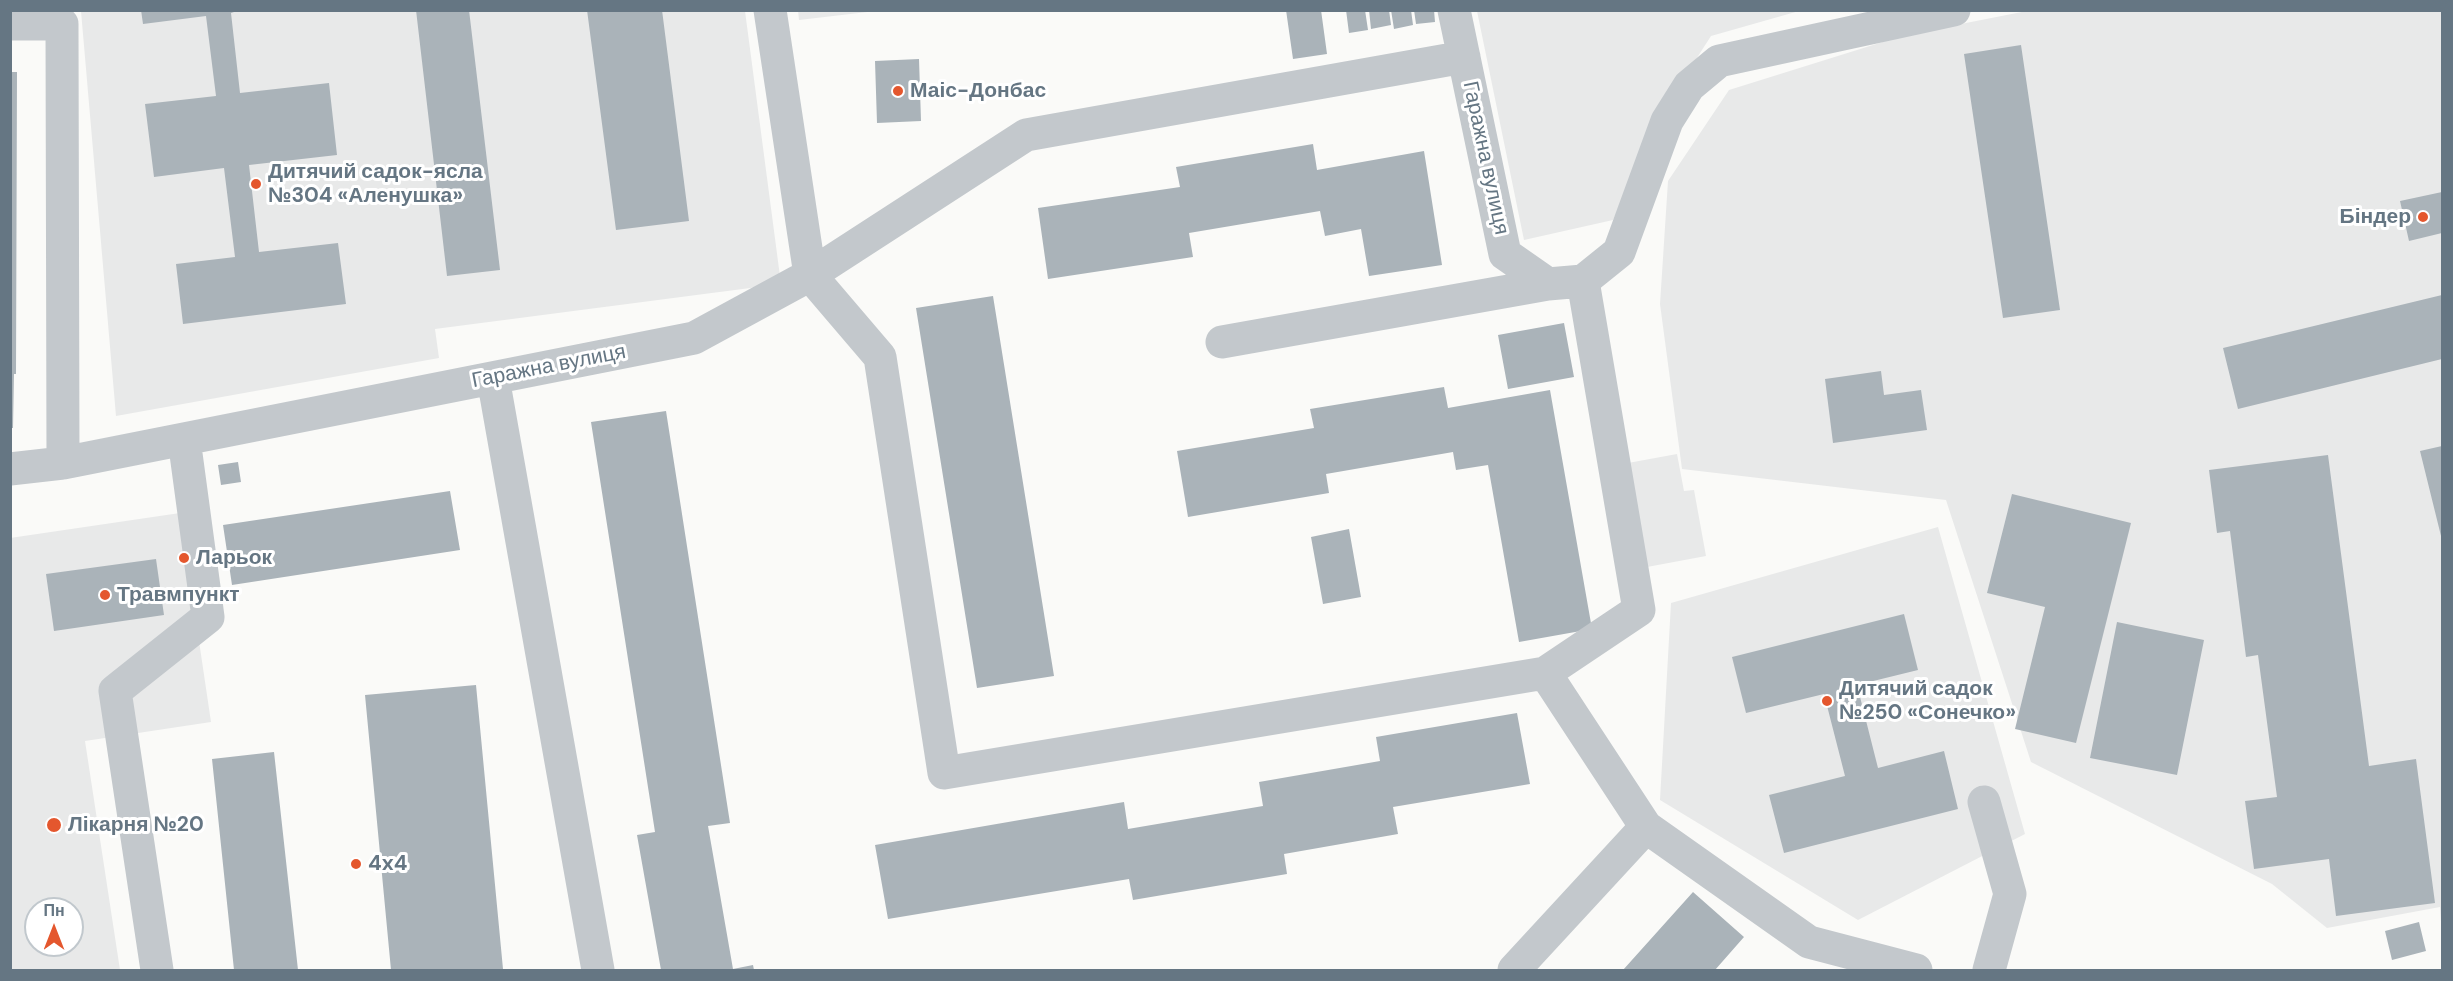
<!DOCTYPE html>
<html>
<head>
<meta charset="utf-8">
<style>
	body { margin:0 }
	#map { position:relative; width:2453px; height:981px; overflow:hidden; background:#fafaf8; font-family:"DM Sans",sans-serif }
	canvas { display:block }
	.frame { position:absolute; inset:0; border:12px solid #657683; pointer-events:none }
	.north { position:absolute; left:24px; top:897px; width:60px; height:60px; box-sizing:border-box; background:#fff; border:2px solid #c1c8cd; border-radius:50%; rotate:0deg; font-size:16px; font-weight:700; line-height:24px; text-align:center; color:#657683 }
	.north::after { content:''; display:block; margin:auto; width:21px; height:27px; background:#e4572e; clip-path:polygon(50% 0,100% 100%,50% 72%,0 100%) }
</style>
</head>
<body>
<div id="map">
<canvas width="2453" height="981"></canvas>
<div class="frame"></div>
<div class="north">Пн</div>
</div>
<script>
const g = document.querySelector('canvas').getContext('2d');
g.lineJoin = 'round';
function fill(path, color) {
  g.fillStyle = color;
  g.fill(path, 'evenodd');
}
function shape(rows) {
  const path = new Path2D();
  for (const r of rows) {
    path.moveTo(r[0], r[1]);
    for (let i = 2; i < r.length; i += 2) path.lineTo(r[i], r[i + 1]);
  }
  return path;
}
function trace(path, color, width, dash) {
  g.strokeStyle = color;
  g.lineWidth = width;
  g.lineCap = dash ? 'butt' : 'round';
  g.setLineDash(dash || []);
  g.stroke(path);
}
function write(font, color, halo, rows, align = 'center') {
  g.font = font + ' "DM Sans",sans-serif';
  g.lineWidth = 6;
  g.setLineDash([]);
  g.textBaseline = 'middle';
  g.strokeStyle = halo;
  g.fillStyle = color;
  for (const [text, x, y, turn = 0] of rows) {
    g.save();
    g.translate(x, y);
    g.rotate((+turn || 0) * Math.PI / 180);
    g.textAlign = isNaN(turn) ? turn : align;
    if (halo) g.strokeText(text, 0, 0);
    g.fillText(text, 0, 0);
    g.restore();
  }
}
fill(shape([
	[798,10,876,10,876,11,799,20],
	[2032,10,2442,11,2442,937,2440,907,2327,928,2272,884,2031,762,1946,500,1682,469,1660,304,1668,181,1729,90,1905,35],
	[81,11,745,11,781,284,435,329,439,358,116,416],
	[1477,11,1799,11,1711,36,1673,95,1613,220,1524,240],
	[1677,454,1684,491,1694,490,1706,556,1647,567,1628,463],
	[180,513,211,722,85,741,120,970,11,970,10,538],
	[36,909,72,909,72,945,36,945],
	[1938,527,2025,834,1858,920,1660,800,1671,603]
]), '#e8e9e9');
fill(shape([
	[141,10,240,10,231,13,240,93,329,83,337,155,249,165,259,252,338,243,346,304,183,324,176,264,235,257,224,168,154,177,145,104,216,96,206,16,143,24],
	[416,10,469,10,500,270,447,276],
	[587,10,662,10,689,221,616,230],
	[1286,10,1321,10,1327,54,1293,59],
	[1346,10,1365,10,1368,30,1349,33],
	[1369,10,1389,10,1391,25,1371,29],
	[1391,10,1411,10,1413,25,1394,29],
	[1414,10,1434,10,1435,22,1416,24],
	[2021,45,2060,310,2003,318,1964,54],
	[919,59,921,121,877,123,875,61],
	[10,72,17,72,16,374,14,374,13,428,10,428],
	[1313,144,1317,170,1424,151,1442,265,1369,276,1361,229,1325,236,1320,211,1189,233,1193,257,1048,279,1038,208,1180,187,1176,167],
	[2442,192,2442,233,2409,241,2400,201],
	[2442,295,2442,359,2238,409,2223,348],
	[993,296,1054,676,977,688,916,308],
	[1564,323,1574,377,1508,389,1498,335],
	[1881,371,1884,395,1921,390,1927,430,1833,443,1825,379],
	[1444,387,1448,408,1550,390,1592,629,1519,642,1488,465,1456,470,1453,452,1326,474,1329,493,1188,517,1177,451,1314,428,1310,409],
	[666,411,730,823,708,826,733,969,753,965,754,970,661,970,637,835,655,832,591,422],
	[2442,446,2442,540,2420,451],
	[2328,455,2369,766,2416,759,2435,903,2336,916,2329,859,2254,869,2245,801,2277,797,2258,655,2246,657,2230,531,2217,533,2209,470],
	[238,462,241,482,221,485,218,465],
	[450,491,460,550,232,585,223,525],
	[2012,494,2131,523,2076,743,2015,729,2045,607,1987,593],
	[1349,529,1361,597,1323,604,1311,537],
	[156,559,164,615,54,631,46,574],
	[1904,614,1918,670,1857,685,1878,768,1944,751,1958,809,1784,853,1769,795,1845,776,1824,694,1746,713,1732,657],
	[2117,622,2204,640,2177,775,2090,758],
	[476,685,503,969,391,970,365,695],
	[1517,713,1530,784,1393,807,1398,834,1284,854,1287,874,1133,900,1129,879,888,919,875,845,1124,802,1128,829,1263,806,1259,782,1380,761,1376,737],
	[274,752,298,970,234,970,212,759],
	[1693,892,1744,937,1715,970,1623,970],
	[2419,922,2426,951,2392,960,2385,931]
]), '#aab3b9');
trace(shape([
	[770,10,810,275],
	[1454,10,1505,254,1548,284,1583,281,1619,252,1667,121,1689,86,1719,61,1954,10],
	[10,24,62,24,63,463],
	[810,275,880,357,944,773,1545,673,1639,610,1583,281],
	[1222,342,1548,284],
	[493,378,598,970],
	[10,469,63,463,694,338,810,275,1026,135,1464,57],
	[1545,673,1646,827,1809,942,1916,970],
	[1984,802,2010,894,1989,970],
	[157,970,115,691,208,617,184,439],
	[1514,970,1646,827]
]), '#c3c8cc', 33);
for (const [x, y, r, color] of [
	[898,91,6,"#e4572e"],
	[256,184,6,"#e4572e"],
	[2423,217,6,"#e4572e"],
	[184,558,6,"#e4572e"],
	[105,595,6,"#e4572e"],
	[1827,701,6,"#e4572e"],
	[54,825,8,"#e4572e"],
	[356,864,6,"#e4572e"]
]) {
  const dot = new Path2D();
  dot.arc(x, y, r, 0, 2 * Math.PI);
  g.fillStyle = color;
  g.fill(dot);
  trace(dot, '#fff', 2);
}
write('bold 21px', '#657683', '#fff', [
	["Маіс-Донбас",910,91],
	["Дитячий садок-ясла",268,172],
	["№304 «Аленушка»",268,196],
	["Біндер",2411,217,"right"],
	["Ларьок",196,558],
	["Травмпункт",117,595],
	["Дитячий садок",1839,689],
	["№250 «Сонечко»",1839,713],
	["Лікарня №20",68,825],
	["4x4",368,864]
], 'left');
write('21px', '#657683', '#fff', [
	["Гаражна вулиця",1485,158,78],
	["Гаражна вулиця",549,367,-11]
]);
</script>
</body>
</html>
